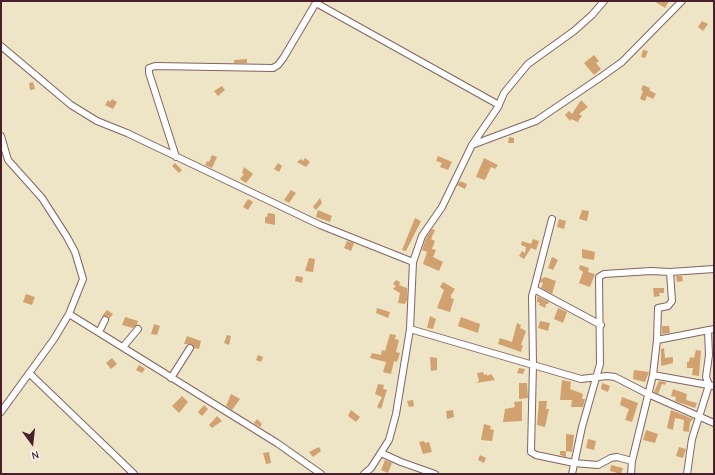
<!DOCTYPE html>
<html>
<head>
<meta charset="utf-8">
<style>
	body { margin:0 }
	#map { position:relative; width:715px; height:475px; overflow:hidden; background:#eee4c6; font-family:"Comic Neue",sans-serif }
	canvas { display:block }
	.frame { position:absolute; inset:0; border:2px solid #4a1f2b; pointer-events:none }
	.north { position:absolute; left:12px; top:423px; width:40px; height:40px; -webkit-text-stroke:3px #fff; paint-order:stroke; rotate:165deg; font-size:11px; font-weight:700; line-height:16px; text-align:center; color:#4a1f2b }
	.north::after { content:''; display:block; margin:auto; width:14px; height:18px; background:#4a1f2b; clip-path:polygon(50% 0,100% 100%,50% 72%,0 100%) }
</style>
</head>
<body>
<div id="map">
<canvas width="715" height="475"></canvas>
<div class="frame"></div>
<div class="north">N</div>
</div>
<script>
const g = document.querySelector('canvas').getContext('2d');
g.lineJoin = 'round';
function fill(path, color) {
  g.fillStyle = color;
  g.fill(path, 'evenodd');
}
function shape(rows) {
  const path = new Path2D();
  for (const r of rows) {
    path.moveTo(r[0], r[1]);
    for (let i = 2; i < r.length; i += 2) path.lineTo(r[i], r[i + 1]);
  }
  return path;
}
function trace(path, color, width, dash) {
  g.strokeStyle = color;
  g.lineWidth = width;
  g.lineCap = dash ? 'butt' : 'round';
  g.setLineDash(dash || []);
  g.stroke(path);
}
fill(shape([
	[654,1,669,1,665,8],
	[702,21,708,24,703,31,698,27],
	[643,50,648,51,645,58,641,57],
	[594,55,599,61,596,63,601,69,594,75,584,63],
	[247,59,247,63,234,63,234,60],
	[33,82,35,89,30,90,29,83],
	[643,85,650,88,649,90,656,94,653,99,647,96,645,101,640,99,643,91,641,90],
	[222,86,225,90,218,96,214,91],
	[112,99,117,102,113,109,105,105,108,100,110,102],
	[581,100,588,107,579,114,582,116,578,121,580,123,571,119,570,121,565,115,569,111,572,114],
	[509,137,514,138,514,143,508,143],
	[212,155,217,157,212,168,205,165,207,161,209,162],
	[438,156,452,162,448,170,440,167,442,163,436,161],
	[305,158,310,162,306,167,297,162,301,159,303,161],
	[484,158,498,165,495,169,491,167,485,180,476,177],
	[175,163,182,170,179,173,172,166],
	[278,163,282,166,279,172,274,169],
	[244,167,253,174,246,183,240,179,244,174,242,173],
	[460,181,467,184,465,189,457,185],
	[291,190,296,193,289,203,284,200],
	[320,198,322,203,316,210,313,207],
	[248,199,253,202,248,210,243,207],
	[318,210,332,216,330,222,316,217],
	[582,210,589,211,587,221,579,219],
	[268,213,275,214,275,225,265,223,265,217,267,217],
	[415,218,421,221,406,251,402,250],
	[559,219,566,221,564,229,557,227],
	[432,229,435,230,431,239,435,241,432,249,436,250,433,257,443,262,439,271,423,264,427,252,422,250,426,238],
	[533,239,539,241,536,250,531,248,524,259,519,256,522,251,525,253,526,247,521,245,522,241,531,244],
	[347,241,354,243,351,251,344,248],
	[582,249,595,252,594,260,582,258],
	[552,257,558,260,553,270,548,268],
	[309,258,315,259,313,272,305,271],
	[580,265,589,268,588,272,595,274,590,287,579,283,583,272,579,269],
	[296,276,303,277,302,283,295,281],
	[676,276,682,276,683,281,677,282],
	[545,277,556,281,552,294,541,288,543,283,540,282,541,279],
	[396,280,400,282,399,285,407,288,407,300,405,304,398,303,400,293,393,289,396,286,393,284],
	[443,282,455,289,451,295,451,298,454,299,450,312,437,308,444,290,440,287],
	[653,288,664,288,664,293,659,293,660,296,654,297],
	[26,294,35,297,32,305,23,302],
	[537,296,549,302,548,304,546,304,545,308,539,305,540,303,537,302],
	[377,308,390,312,388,318,376,313],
	[558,308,567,312,563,323,554,319],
	[107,310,113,314,109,319,107,316,102,316],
	[430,316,436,319,433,329,427,328],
	[125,317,138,321,137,325,133,328,122,325],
	[461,317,480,324,478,333,458,326],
	[540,321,550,323,548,331,538,328],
	[517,323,521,325,520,328,526,331,521,345,523,345,521,352,498,344,500,338,512,342],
	[154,324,160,326,157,335,151,334],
	[662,326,669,326,670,333,662,334],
	[390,334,396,335,395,339,399,340,396,352,400,353,397,362,394,361,391,374,383,372,386,362,370,358,372,353,381,355,382,350,385,351],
	[227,335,231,336,229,345,224,343],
	[187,336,201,341,199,349,194,348,192,344,184,344],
	[664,348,665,358,673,357,673,363,661,366,661,349],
	[696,350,701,351,699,376,692,375,693,368,687,368,687,362,689,362,690,357,694,358],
	[258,355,263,357,261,362,256,360],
	[430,357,437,358,437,370,431,371],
	[112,358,117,364,111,369,106,363],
	[139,365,145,369,142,373,136,370],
	[519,368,525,369,523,374,517,373],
	[634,370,649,372,645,382,633,379],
	[483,372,484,375,487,374,487,376,491,374,495,380,476,383,479,381,477,373],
	[562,380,571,382,570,389,583,394,582,399,585,399,583,407,571,407,572,400,560,400],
	[659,381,666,382,665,385,662,384,658,394,654,392],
	[519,383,527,383,528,398,519,399],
	[602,383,610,386,608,392,601,389],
	[378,384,384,385,383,389,387,390,381,409,377,407,382,397,375,394],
	[673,389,687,394,686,400,697,403,695,408,675,401,676,397,671,396],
	[231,394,240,399,232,410,226,406],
	[182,396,188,402,179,413,172,406],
	[622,397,638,403,632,422,625,420,629,409,620,405],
	[413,400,414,406,409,407,407,401],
	[522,401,522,421,503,422,505,409,515,407,514,402],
	[539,401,547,401,546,409,549,409,545,427,537,425],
	[204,405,208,409,202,416,198,412],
	[351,410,360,417,356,422,348,416],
	[453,410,454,417,447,419,446,411],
	[671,410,693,419,690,422,689,432,683,431,684,420,675,418,673,430,667,428],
	[217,416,222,421,212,428,209,425],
	[257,419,262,424,260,427,254,423],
	[484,424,491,426,490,429,494,430,492,441,481,440],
	[646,430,658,434,655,443,643,440],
	[566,434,574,435,572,452,566,451],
	[588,439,596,441,594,450,586,448],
	[424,441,425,443,429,442,432,452,423,454,419,442],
	[319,447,321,451,313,457,309,452],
	[679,447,686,449,683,458,676,456],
	[560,451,566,451,566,457,560,455],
	[269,452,271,463,266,464,263,453],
	[480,455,486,458,484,463,478,460],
	[385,460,392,463,388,473,381,470],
	[611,465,623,468,621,474,610,471]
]), '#d2a170');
const minor = shape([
	[316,3,499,105],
	[1,46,71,105,97,121,127,133,320,225,413,262],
	[1,136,8,160,42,198,67,237,75,252,83,279,69,314,54,339,1,412],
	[472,145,498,107,504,93,523,70,528,64,574,31,592,15,604,1],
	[176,157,149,73,149,68,155,66,273,68,278,65,284,57,317,1],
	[534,289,552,219],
	[69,314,277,443,321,474],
	[601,325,534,289,532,296,533,364,531,452,536,455,574,463,598,465,611,458,617,457,632,461],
	[410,329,581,379,607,376,615,377,648,394,714,423],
	[99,332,105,320],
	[657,340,714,329],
	[123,347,138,329],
	[29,373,134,474],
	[653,375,714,386],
	[171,378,190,348],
	[381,453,401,462,435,474],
	[364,474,371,468,389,440,396,414,410,329,413,262,422,236,442,207,472,145,536,121,601,77,622,62,682,1],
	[572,474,582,427,600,364,599,277,604,274,651,271,670,272],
	[631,474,632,461,653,375,657,340,658,308,668,306,672,301,670,272,714,269],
	[687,474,692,439,709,385,706,377,709,355,708,330]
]);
trace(minor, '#836461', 8);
trace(minor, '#fff', 6);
</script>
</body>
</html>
